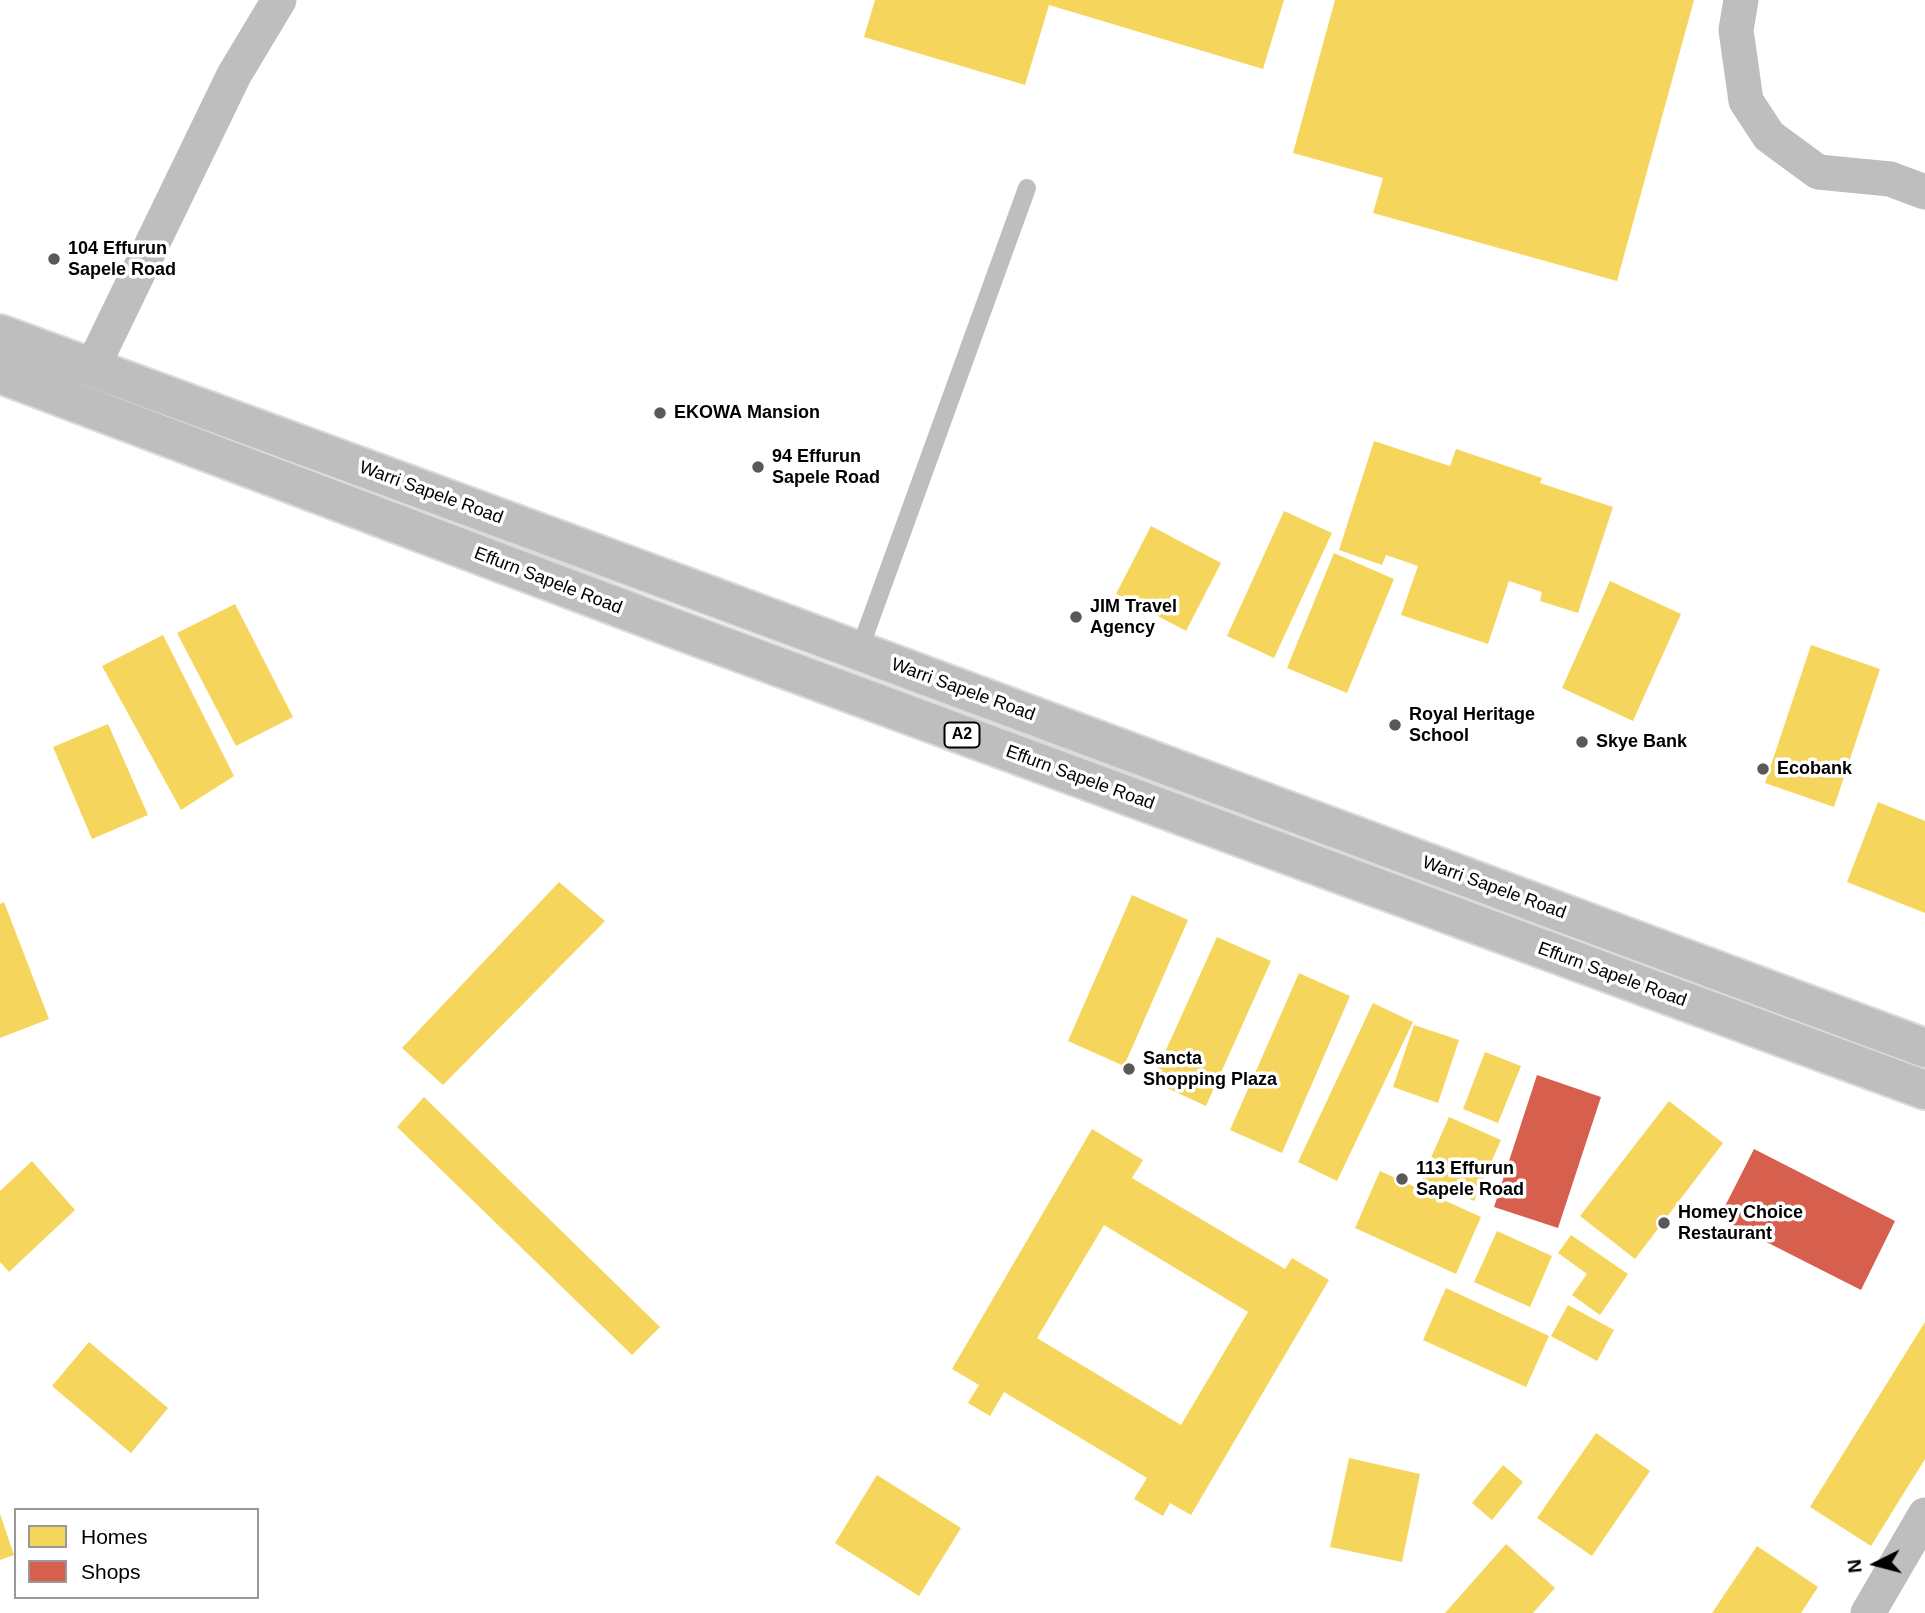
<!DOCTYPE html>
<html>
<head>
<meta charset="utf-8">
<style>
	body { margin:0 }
	#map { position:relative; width:1925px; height:1613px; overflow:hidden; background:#fff; font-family:Arial,sans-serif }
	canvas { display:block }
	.legend { position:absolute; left:14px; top:1508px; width:245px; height:91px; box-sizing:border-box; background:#fff; border:2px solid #999; margin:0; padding:9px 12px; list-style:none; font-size:21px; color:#000 }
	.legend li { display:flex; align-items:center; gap:14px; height:35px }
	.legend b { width:35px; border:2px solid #999 }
	.north { position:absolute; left:1841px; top:1529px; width:70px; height:70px; -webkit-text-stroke:5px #fff; paint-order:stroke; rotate:264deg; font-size:19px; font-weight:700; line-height:28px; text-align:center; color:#000 }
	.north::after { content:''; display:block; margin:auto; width:24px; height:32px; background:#000; clip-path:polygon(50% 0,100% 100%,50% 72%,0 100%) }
</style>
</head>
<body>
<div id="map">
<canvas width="1925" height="1613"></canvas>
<ul class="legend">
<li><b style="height:19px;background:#f6d55c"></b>Homes</li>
<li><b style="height:19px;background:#d6604d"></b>Shops</li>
</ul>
<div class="north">N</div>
</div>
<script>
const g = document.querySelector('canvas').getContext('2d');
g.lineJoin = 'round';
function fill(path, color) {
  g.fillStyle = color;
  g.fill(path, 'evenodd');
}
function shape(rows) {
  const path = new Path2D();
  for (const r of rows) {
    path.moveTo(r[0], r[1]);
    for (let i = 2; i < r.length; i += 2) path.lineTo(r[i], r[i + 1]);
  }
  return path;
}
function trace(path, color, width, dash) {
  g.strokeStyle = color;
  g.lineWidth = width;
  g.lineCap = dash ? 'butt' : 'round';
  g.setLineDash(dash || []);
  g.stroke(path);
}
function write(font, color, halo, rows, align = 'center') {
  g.font = font + ' Arial,sans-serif';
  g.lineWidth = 7;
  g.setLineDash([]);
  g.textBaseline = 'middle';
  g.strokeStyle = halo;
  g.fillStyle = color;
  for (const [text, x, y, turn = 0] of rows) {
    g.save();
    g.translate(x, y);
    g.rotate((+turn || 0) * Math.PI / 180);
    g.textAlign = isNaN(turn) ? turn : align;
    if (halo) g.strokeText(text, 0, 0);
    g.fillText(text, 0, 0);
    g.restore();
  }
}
fill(shape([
	[875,0,1284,0,1263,69,1049,5,1025,85,864,37],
	[1335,0,1694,0,1617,281,1373,213,1383,178,1293,153],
	[1374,441,1450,466,1456,449,1542,478,1540,483,1613,507,1578,613,1540,601,1542,592,1509,581,1488,644,1401,615,1418,566,1386,555,1382,565,1339,550],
	[1284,511,1332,533,1274,658,1227,636],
	[1151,526,1221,563,1186,631,1116,594],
	[1334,553,1394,579,1347,693,1287,668],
	[1610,581,1681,614,1633,721,1562,688],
	[235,604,293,717,236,746,177,633],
	[163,635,234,776,181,810,102,666],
	[1811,645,1880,669,1834,807,1765,783],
	[108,724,148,815,92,839,53,747],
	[1878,802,1925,821,1925,913,1847,882],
	[559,882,605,921,443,1085,402,1048],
	[1132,895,1188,920,1124,1066,1068,1041],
	[4,902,49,1019,0,1038,0,904],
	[1217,937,1271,961,1206,1106,1152,1081],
	[1299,973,1350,996,1282,1153,1230,1130],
	[1373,1003,1413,1022,1337,1181,1298,1162],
	[1414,1025,1459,1040,1438,1103,1393,1087],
	[1485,1052,1521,1066,1498,1123,1463,1109],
	[424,1097,660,1327,632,1355,397,1127],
	[1669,1101,1723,1143,1635,1259,1580,1216],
	[1449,1117,1501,1140,1474,1201,1422,1178],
	[1092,1129,1143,1160,1132,1178,1285,1269,1292,1258,1329,1280,1191,1515,1170,1503,1163,1516,1134,1499,1147,1478,1004,1392,990,1416,968,1403,979,1385,952,1369],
	[1104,1225,1248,1312,1181,1425,1037,1338],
	[32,1161,75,1210,9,1272,0,1262,0,1191],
	[1380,1171,1481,1217,1456,1274,1355,1228],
	[1497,1231,1552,1256,1530,1307,1474,1282],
	[1571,1235,1628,1274,1600,1315,1572,1295,1587,1274,1558,1253],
	[1446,1288,1549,1336,1526,1387,1423,1340],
	[1568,1305,1614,1330,1597,1361,1551,1336],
	[1925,1322,1925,1459,1871,1546,1810,1507],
	[89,1342,168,1408,131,1453,52,1386],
	[1596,1433,1650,1471,1592,1556,1537,1518],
	[1349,1458,1420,1474,1402,1562,1330,1547],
	[1503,1465,1523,1482,1492,1520,1472,1503],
	[877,1475,961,1528,919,1596,835,1543],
	[0,1514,14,1555,0,1560],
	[1506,1544,1555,1588,1533,1613,1445,1613],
	[1757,1546,1818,1587,1801,1613,1712,1613]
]), '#f6d55c');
fill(shape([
	[1537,1075,1601,1097,1558,1228,1494,1207],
	[1754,1149,1895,1221,1861,1290,1719,1218]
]), '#d6604d');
const trunk = shape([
	[0,334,695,590,1925,1048],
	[0,374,668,626,1925,1090]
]);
trace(trunk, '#dbdbdb', 42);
trace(shape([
	[859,651,1027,188]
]), '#bebebe', 18);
trace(shape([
	[1741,0,1736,30,1746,101,1769,136,1818,172,1890,179,1925,192],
	[92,368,234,75,279,0],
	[1868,1613,1925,1515]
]), '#bebebe', 35);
trace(trunk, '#bebebe', 38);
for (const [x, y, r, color] of [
	[54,259,7,"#595959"],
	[660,413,7,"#595959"],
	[758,467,7,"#595959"],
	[1076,617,7,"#595959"],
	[1395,725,7,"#595959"],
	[1582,742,7,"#595959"],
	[1763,769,7,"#595959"],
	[1129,1069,7,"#595959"],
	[1402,1179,7,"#595959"],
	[1664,1223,7,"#595959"]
]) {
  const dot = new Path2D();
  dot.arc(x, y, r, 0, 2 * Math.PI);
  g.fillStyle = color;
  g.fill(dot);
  trace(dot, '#fff', 2.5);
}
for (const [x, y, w] of [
	[962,735,35]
]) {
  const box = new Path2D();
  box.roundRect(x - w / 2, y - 12.5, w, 25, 5);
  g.fillStyle = '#fff';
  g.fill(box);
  trace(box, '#000', 2);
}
write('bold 16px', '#000', null, [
	["A2",962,735]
]);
write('bold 18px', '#000', '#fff', [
	["104 Effurun",68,249],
	["Sapele Road",68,270],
	["EKOWA Mansion",674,413],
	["94 Effurun",772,457],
	["Sapele Road",772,478],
	["JIM Travel",1090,607],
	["Agency",1090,628],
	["Royal Heritage",1409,715],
	["School",1409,736],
	["Skye Bank",1596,742],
	["Ecobank",1777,769],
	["Sancta",1143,1059],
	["Shopping Plaza",1143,1080],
	["113 Effurun",1416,1169],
	["Sapele Road",1416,1190],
	["Homey Choice",1678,1213],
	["Restaurant",1678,1234]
], 'left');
write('18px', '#000', '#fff', [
	["Warri Sapele Road",431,493,20],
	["Effurn Sapele Road",548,581,21],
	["Warri Sapele Road",963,690,20],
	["Effurn Sapele Road",1080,778,20],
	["Warri Sapele Road",1494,888,20],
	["Effurn Sapele Road",1612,975,20]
]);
</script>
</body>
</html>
